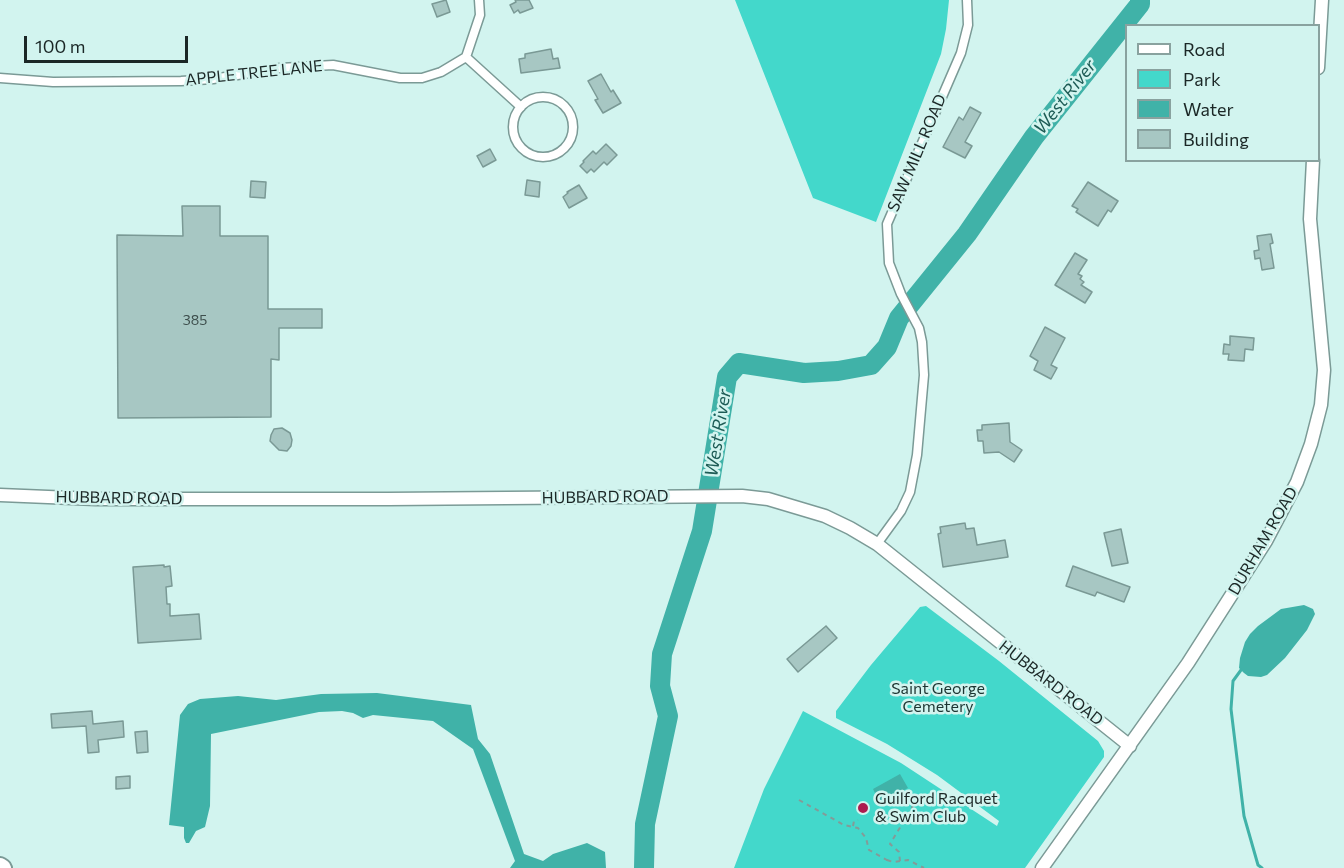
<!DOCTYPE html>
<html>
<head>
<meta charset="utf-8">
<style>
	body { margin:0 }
	#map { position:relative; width:1344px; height:868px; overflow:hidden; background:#d2f4ef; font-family:Commissioner,sans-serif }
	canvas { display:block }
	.legend { position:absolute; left:1125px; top:24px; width:195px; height:138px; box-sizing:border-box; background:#d2f4ef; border:2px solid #89a29f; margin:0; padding:8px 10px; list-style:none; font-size:18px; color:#1b2726 }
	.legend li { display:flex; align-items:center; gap:12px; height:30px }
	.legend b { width:30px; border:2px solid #89a29f }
	.scale { position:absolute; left:24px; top:36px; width:164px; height:27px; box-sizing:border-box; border:3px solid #1b2726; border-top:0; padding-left:8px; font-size:18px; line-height:21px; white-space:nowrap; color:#1b2726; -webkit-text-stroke:4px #d2f4ef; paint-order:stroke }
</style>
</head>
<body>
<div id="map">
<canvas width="1344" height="868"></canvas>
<ul class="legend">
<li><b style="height:8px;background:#fff"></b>Road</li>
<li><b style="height:16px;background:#43d8cb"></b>Park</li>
<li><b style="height:16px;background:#40b2a8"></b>Water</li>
<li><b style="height:16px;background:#a7c7c3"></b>Building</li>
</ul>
<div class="scale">100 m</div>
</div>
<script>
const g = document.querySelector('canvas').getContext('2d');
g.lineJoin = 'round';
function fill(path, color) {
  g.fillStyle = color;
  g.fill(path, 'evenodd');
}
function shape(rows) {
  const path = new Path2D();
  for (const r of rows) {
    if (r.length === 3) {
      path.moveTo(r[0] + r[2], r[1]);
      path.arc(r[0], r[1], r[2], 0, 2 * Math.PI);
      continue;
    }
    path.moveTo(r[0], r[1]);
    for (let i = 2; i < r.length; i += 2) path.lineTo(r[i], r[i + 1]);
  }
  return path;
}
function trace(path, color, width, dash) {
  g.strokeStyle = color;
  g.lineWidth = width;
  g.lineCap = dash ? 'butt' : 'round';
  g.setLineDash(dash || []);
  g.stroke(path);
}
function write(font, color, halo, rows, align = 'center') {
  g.font = font + ' Commissioner,sans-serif';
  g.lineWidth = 5;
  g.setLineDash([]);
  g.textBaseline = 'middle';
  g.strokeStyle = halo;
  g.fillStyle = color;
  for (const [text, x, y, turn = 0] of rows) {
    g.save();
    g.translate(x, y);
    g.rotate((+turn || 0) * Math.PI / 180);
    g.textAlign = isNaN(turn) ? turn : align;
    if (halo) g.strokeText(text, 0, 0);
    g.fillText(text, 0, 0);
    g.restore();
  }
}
fill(shape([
	[735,0,949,0,946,29,941,54,876,222,813,198],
	[926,606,999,661,1098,741,1104,751,1104,757,1025,868,734,868,764,789,803,711,901,763,997,826,999,821,937,775,887,744,836,718,836,711,871,665,920,607]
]), '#43d8cb');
fill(shape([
	[1304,605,1313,609,1315,614,1307,630,1285,658,1267,675,1261,677,1248,676,1244,673,1239,668,1240,658,1245,642,1250,634,1258,626,1281,609],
	[377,693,471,705,478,739,490,754,524,854,543,861,553,854,587,843,605,852,606,868,510,868,515,861,473,749,433,721,373,715,363,718,353,713,342,711,319,712,211,734,210,806,205,827,196,831,189,843,186,843,184,838,184,827,169,825,180,715,188,704,200,699,238,696,276,700,321,694],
	[900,774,908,788,880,803,873,789]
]), '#40b2a8');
trace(shape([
	[1241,670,1233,681,1231,709,1244,816,1258,865,1262,868]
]), '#40b2a8', 3);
trace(shape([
	[644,868,645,824,668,716,660,686,662,654,702,531,727,377,739,363,804,373,838,371,871,365,887,347,899,318,967,234,1034,137,1140,4,1140,0]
]), '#40b2a8', 20);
const building = shape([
	[446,0,450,12,437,17,432,4,446,0],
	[515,0,529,0,533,8,520,13,518,10,514,13,510,5,516,2,515,0],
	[551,49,553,59,558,58,560,68,521,73,519,59,525,58,525,54,551,49],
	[601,74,611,92,613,90,621,103,603,113,595,100,598,99,588,81,601,74],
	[970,107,981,113,965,142,972,146,965,158,943,147,959,117,963,120,970,107],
	[606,144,617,155,607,165,604,162,594,172,591,169,587,173,580,166,584,162,583,161,593,151,596,154,606,144],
	[490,149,496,160,483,167,477,156,490,149],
	[527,180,540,182,539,197,525,195,527,180],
	[251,181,266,182,265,198,250,197,251,181],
	[1088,182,1118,201,1111,212,1108,210,1098,226,1076,212,1078,209,1072,206,1088,182],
	[579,185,587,198,569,208,563,197,568,193,567,192,579,185],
	[182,206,220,206,220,236,268,236,268,309,322,309,322,328,279,328,279,360,271,359,271,417,118,418,117,235,183,236,182,206],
	[1271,234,1273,243,1270,244,1274,268,1262,270,1260,258,1255,259,1254,251,1259,250,1257,236,1271,234],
	[1075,253,1087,260,1078,274,1082,276,1080,279,1084,282,1081,285,1092,292,1085,303,1055,285,1075,253],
	[1045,327,1065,338,1051,365,1057,368,1051,379,1034,370,1038,361,1030,356,1045,327],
	[1230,336,1254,338,1253,350,1245,349,1244,361,1228,360,1229,354,1223,354,1224,344,1230,345,1230,336],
	[1009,423,1010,442,1022,450,1014,462,999,452,984,453,983,441,978,441,977,430,982,430,982,425,1009,423],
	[282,428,290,433,292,440,291,446,287,451,279,450,270,441,271,435,274,429,282,428],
	[965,523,966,529,974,528,977,545,1005,540,1008,557,943,567,938,534,941,533,940,527,965,523],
	[1121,529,1128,563,1112,566,1104,533,1121,529],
	[164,565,164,567,170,566,172,586,166,587,167,604,170,604,170,616,199,614,201,639,138,643,133,567,164,565],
	[1073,566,1130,587,1124,602,1097,592,1095,596,1066,586,1073,566],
	[826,626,837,638,798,672,787,659,826,626],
	[92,711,93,724,123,721,124,737,98,740,99,752,88,753,86,726,52,728,51,714,92,711],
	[147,731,148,752,137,753,135,732,147,731],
	[130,776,130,788,116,789,116,777,130,776]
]);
fill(building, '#a7c7c3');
trace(building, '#7a9995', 1.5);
const street = shape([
	[466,57,480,15,479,0],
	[0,78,53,82,181,81,213,79,280,68,333,65,400,78,422,78,441,72,466,57,521,107],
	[543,127,30],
	[877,544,901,511,910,492,917,455,924,375,922,342,919,328,901,294,889,263,887,224,961,53,968,25,967,0]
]);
const secondary = shape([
	[1318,68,1322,0],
	[0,495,96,499,388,499,742,496,768,499,825,516,850,528,877,544,1130,746],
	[1042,868,1188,663,1266,541,1297,482,1311,444,1321,405,1324,370,1310,219,1313,160]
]);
const highway = shape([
	[0,866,3,868]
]);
trace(street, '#7b9a96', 11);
trace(secondary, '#7b9a96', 15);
trace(highway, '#7b9a96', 20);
trace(shape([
	[799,800,844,825,858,828,866,838,869,850,887,860,887,863],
	[853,826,854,821,858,820],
	[887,860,893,862,908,860,924,868],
	[900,861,899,852,890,844,913,806]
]), '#839b98', 2, [4.5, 4.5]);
trace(street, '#fff', 8);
trace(secondary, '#fff', 12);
trace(highway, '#fff', 16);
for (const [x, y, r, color] of [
	[863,808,6,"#ac1b4f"]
]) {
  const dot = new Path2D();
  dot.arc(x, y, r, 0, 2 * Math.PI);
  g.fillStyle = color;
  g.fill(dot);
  trace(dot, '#d2f4ef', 2);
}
write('14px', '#3e4f4d', null, [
	["385",195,320]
]);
write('16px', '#1b2726', '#d2f4ef', [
	["APPLE TREE LANE",254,73,-6],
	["SAW MILL ROAD",917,153,-67],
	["HUBBARD ROAD",605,497,-1],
	["HUBBARD ROAD",119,498,1],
	["DURHAM ROAD",1263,541,-60],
	["HUBBARD ROAD",1051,683,38]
]);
write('16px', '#1c3532', '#d2f4ef', [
	["Saint George",938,689],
	["Cemetery",938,707]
]);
write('16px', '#1b2726', '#d2f4ef', [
	["Guilford Racquet",875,799],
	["& Swim Club",875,817]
], 'left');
write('italic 18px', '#1e5c56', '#d2f4ef', [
	["West River",1065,97,-52],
	["West River",718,433,-81]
]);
</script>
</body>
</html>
